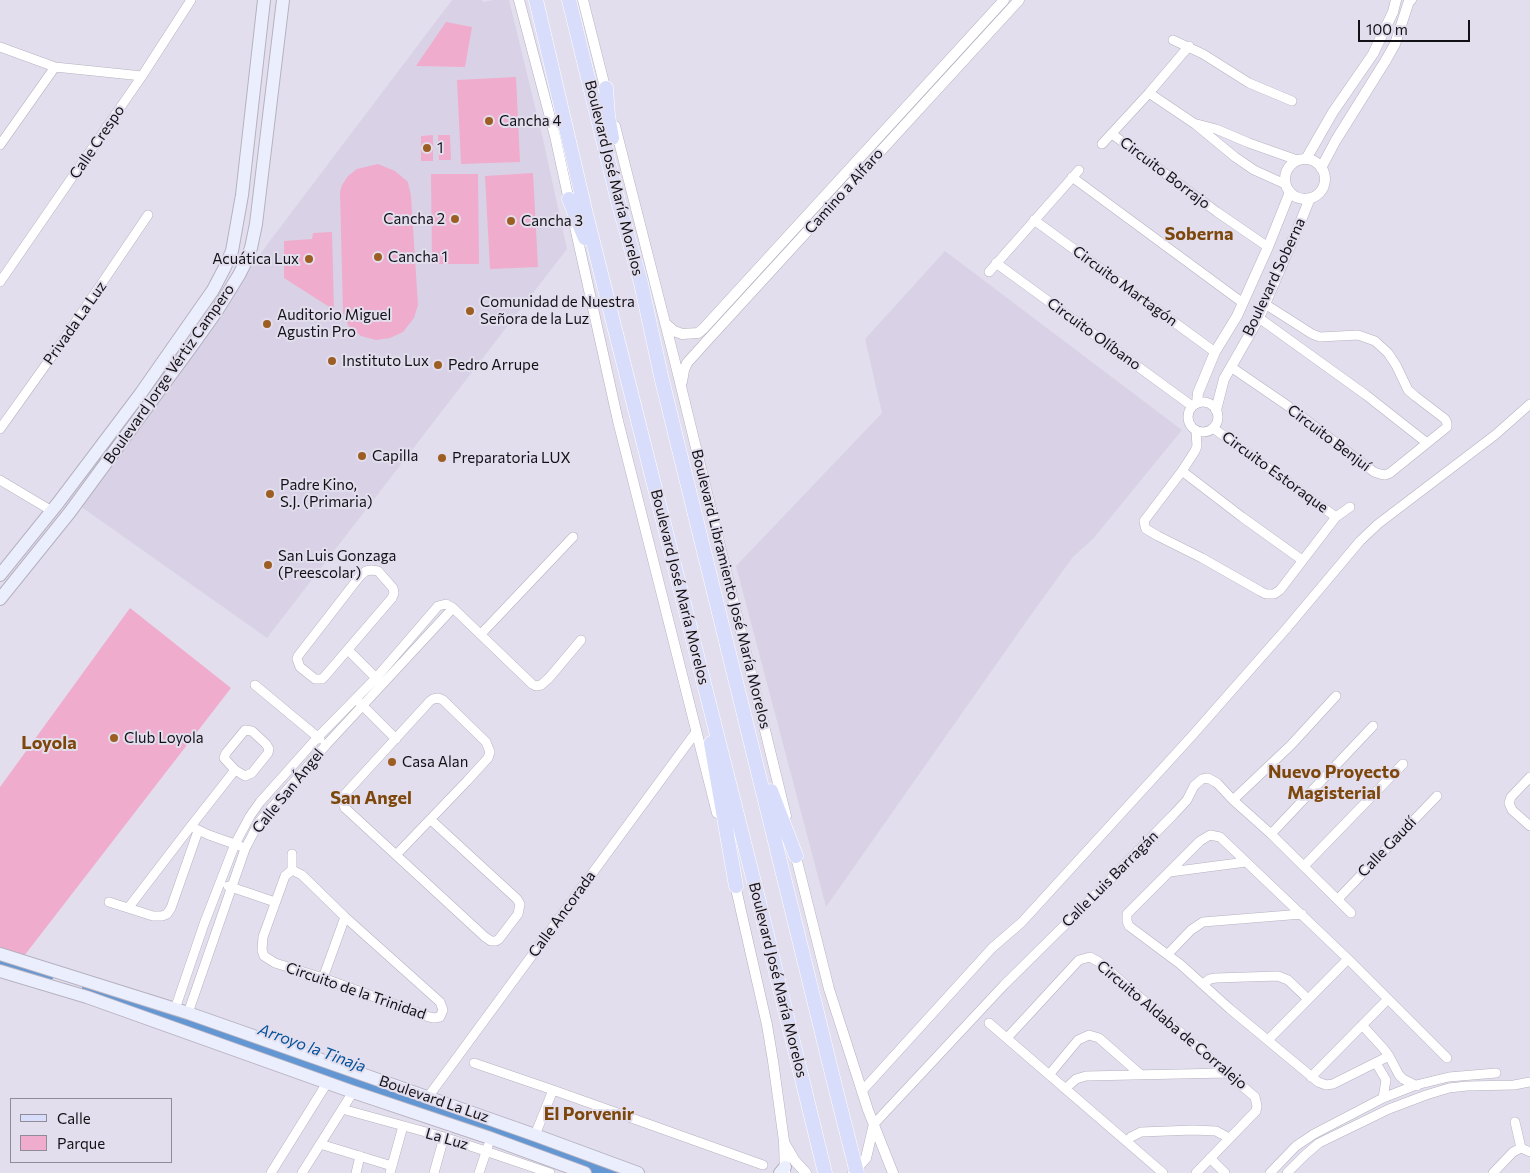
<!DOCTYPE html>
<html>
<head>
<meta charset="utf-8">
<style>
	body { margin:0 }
	#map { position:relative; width:1530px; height:1173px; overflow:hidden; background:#e3deed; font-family:Commissioner,sans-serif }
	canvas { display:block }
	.legend { position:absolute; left:10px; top:1098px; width:162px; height:65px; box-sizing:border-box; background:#e3deed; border:1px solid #8f8c97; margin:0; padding:6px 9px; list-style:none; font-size:15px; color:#121116 }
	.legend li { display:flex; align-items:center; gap:10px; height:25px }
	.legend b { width:25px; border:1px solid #8f8c97 }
	.scale { position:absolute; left:1358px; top:20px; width:112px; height:22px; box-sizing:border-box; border:2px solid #121116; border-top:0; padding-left:6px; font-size:15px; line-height:18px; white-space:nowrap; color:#121116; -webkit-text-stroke:4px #e3deed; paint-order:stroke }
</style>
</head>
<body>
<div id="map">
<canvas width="1530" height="1173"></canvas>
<ul class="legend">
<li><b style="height:6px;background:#d7ddfa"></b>Calle</li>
<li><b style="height:14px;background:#f0accc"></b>Parque</li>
</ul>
<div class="scale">100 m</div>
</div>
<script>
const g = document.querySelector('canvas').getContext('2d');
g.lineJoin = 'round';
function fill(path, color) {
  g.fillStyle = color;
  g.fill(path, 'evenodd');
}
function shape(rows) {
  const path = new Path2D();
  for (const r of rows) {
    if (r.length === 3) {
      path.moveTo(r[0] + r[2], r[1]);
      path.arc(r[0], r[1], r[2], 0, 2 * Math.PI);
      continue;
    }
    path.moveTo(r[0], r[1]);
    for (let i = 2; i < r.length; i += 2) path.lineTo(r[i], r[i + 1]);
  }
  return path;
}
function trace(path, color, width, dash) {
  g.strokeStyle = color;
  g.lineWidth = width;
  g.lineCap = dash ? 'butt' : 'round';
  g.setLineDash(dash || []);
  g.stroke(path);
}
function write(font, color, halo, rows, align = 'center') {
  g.font = font + ' Commissioner,sans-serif';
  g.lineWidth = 4;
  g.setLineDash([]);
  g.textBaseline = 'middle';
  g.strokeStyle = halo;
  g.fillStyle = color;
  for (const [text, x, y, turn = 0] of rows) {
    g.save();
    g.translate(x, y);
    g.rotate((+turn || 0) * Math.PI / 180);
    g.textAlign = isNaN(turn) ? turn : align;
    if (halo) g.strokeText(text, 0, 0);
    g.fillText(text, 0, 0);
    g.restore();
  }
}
fill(shape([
	[452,0,482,0,483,2,493,0,509,0,543,139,567,249,267,638,80,506,269,242],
	[945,251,1182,430,1093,539,1073,557,1033,612,826,907,736,566,882,413,865,339]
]), '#d9d2e7');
fill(shape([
	[446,22,472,27,465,67,416,66],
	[516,77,520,162,461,164,457,80],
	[433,135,433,161,421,161,421,136],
	[438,135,450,135,451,160,439,160],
	[378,164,395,171,408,182,411,196,418,305,414,318,403,332,390,338,376,340,361,336,349,327,343,313,340,192,342,185,348,176,357,169],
	[533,173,538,267,490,269,485,176],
	[431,174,478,174,479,264,432,264],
	[332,232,334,310,284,278,284,241,312,239,313,233],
	[130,608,231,688,24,956,0,949,0,787]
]), '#f0accc');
trace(shape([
	[0,961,47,975],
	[89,988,612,1173]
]), '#6397d4', 14);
const minor = shape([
	[1173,40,1203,54,1249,83,1292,101],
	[0,47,55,67,142,76],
	[1149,93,1195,124,1235,157,1254,170,1285,184],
	[1197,124,1216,129,1249,143,1297,160],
	[1112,134,1217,212,1268,247],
	[1102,144,1149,93,1189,46],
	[0,145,55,67],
	[1072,177,1243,303],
	[1034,220,1215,352],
	[996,263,1192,406],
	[989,272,1079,170],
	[0,282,142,76,191,0],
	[1259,318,1366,395,1427,443],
	[1231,367,1288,406,1374,472,1380,474,1385,475,1390,473,1447,427,1447,423,1445,419,1415,396,1408,390,1396,365,1388,353,1375,341,1358,335,1320,337,1312,334,1265,304],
	[1203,417,15],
	[1213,428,1336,517],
	[0,429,62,342,148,215],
	[1196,431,1197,446,1195,451,1182,471,1144,521,1145,526,1146,529,1158,536,1202,558,1260,591,1266,594,1274,594,1280,590,1336,517,1350,507],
	[1182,471,1242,517,1302,560],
	[0,480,52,511],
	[371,570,378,571,393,588,394,593,392,598,325,676,322,679,315,679,300,667,297,659,298,656,360,576,366,571,371,570],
	[481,634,573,537],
	[348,650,378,680],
	[255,685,320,739],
	[359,702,396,739],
	[245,730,252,731,266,744,269,749,268,753,252,773,245,776,235,770,224,758,226,753,245,730],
	[1530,777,1511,797,1509,803,1512,810,1530,826],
	[1233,800,1291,745,1336,696],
	[194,828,209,835,240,846],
	[1271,834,1373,726],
	[396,855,467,781,488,758,490,752,486,742,443,700,438,698,433,699,430,701,345,794,343,798,343,803,345,808,485,937,491,941,496,941,499,939,518,914,520,904,517,899,431,820],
	[1304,866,1403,764],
	[292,870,302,875,345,917,440,1002,443,1010,440,1017,434,1018,429,1017,323,978,275,963,264,956,262,950,263,937,285,876,292,870,292,854],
	[1170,872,1246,862],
	[228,886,275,902],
	[1338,899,1437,796],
	[109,902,153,916,162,916,167,914,171,908,198,831],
	[129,907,191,826,235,770],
	[1168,954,1191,930,1203,922,1302,914],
	[323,978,345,917],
	[1203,984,1210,979,1216,978,1278,976,1288,980,1308,999],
	[175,1009,204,924,235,844,250,816,260,802,318,737,376,678,438,606,446,604,453,608,532,684,536,686,541,685,549,678,581,640],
	[188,1013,245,849,259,822,326,745,453,608],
	[989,1023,1163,1173],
	[1362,1025,1383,1048,1389,1056,1399,1075,1403,1079,1417,1086],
	[1007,1038,1079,960,1090,957,1099,962,1255,1097,1257,1106,1256,1111,1196,1173],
	[1268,1040,1348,959],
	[1389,1056,1333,1084,1326,1085,1318,1082,1230,1009,1180,964,1129,926,1127,921,1127,914,1200,841,1210,835,1220,837,1348,959,1447,1058],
	[474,1063,553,1090,763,1165],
	[1376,1063,1386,1080,1383,1098],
	[1049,1075,1078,1040,1089,1035,1099,1038,1141,1075],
	[1311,1077,1388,999],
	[1065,1089,1076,1079,1086,1076,1227,1073],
	[862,1091,992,948,1022,922,1191,737,1286,629,1360,541,1378,524,1495,435,1530,404],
	[428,1097,696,732],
	[342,1109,444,1137,550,1173],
	[1515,1122,1521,1148],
	[874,1124,1004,985,1091,899,1174,814,1187,800,1194,786,1202,779,1208,778,1217,783,1233,800,1271,834,1351,913],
	[535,1135,553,1090],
	[1127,1142,1131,1137,1141,1132,1193,1130,1216,1131,1229,1138],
	[320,1144,392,1166],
	[1210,1158,1225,1173],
	[271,1173,327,1083],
	[302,1173,353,1092],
	[356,1173,360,1156],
	[390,1173,403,1126],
	[434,1173,444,1137],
	[479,1173,488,1146],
	[1270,1173,1296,1146,1314,1134,1383,1098,1416,1085,1449,1077,1496,1073],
	[1287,1173,1305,1155,1319,1143,1389,1109,1426,1095,1449,1088,1467,1086,1514,1085,1530,1082],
	[1493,1173,1513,1152,1521,1148,1530,1152]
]);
const tertiary = shape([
	[519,0,555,136,570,205],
	[583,0,607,95],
	[615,126,675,362,786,816],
	[1306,159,1333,112,1373,54,1393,12,1396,0],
	[1305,179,20],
	[1321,168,1336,140,1386,60,1395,44,1409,1,1411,0],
	[575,227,618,421,717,813],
	[666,324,674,331,682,334,698,333,703,329,1004,0],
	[682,382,684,370,687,363,705,343,1019,0],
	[1197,403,1198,393,1210,364,1215,352,1237,316,1268,247,1290,192],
	[1216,410,1224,379,1259,318,1300,223,1310,198],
	[794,849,829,989,868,1110,893,1173],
	[734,880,767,1025,773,1061,784,1141,785,1173],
	[785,1144,795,1161,806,1173],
	[853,1173,866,1158,874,1124]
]);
const secondary = shape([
	[0,575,58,503,141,393,213,290,224,269,232,251,242,195,264,0],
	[0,599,70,512,194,343,216,312,239,275,246,261,251,248,256,224,283,0],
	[0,954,188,1013,535,1135,638,1173],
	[0,971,87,997,353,1092,490,1138,585,1173],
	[780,1173,785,1167]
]);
const primary = shape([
	[536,0,586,214,758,898,825,1173],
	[569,0,619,205,641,283,661,376,836,1090],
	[606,88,608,116,612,138],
	[569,199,585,238],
	[711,743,736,886],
	[771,791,796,856]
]);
trace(minor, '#b6b1bf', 10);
trace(tertiary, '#b6b1bf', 11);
trace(secondary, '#b6b1bf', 14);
trace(primary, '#fff', 15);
trace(minor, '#fff', 9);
trace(tertiary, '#fff', 10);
trace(secondary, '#ebeefd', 12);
trace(primary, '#d7ddfa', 14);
const primaryBridge = shape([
	[836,1090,857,1173]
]);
trace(primaryBridge, '#fff', 15, []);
trace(primaryBridge, '#d7ddfa', 14);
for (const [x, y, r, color] of [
	[489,121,5,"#9c5e22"],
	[427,148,5,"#9c5e22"],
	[455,219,5,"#9c5e22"],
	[511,221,5,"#9c5e22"],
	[378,257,5,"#9c5e22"],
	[309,259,5,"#9c5e22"],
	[470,311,5,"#9c5e22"],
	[267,324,5,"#9c5e22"],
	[332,361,5,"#9c5e22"],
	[438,365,5,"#9c5e22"],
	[362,456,5,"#9c5e22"],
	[442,458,5,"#9c5e22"],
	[270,494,5,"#9c5e22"],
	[268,565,5,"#9c5e22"],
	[114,738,5,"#9c5e22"],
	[392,762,5,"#9c5e22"]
]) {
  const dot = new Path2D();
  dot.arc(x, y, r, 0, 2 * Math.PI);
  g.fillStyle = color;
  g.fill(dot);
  trace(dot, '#e3deed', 2);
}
write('15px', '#121116', '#e3deed', [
	["Cancha 4",499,121],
	["1",437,148],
	["Cancha 2",445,219,"right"],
	["Cancha 3",521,221],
	["Cancha 1",388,257],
	["Acuática Lux",299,259,"right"],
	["Comunidad de Nuestra",480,302],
	["Señora de la Luz",480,319],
	["Auditorio Miguel",277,315],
	["Agustin Pro",277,332],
	["Instituto Lux",342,361],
	["Pedro Arrupe",448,365],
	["Capilla",372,456],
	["Preparatoria LUX",452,458],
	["Padre Kino,",280,485],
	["S.J. (Primaria)",280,502],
	["San Luis Gonzaga",278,556],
	["(Preescolar)",278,573],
	["Club Loyola",124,738],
	["Casa Alan",402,762]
], 'left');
write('15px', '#121116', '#e3deed', [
	["Calle Crespo",97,142,-56],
	["Circuito Borrajo",1165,173,37],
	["Boulevard José María Morelos",614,178,76],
	["Camino a Alfaro",844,191,-48],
	["Boulevard Soberna",1274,277,-65],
	["Circuito Martagón",1125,286,36],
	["Privada La Luz",75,323,-55],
	["Circuito Olíbano",1094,334,36],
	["Boulevard Jorge Vértiz Campero",169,374,-55],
	["Circuito Benjuí",1329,438,37],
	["Circuito Estoraque",1275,472,36],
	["Boulevard José María Morelos",680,587,76],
	["Boulevard Libramiento José María Morelos",731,589,76],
	["Calle San Ángel",288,791,-51],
	["Calle Gaudí",1387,847,-46],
	["Calle Luis Barragán",1110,879,-45],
	["Calle Ancorada",562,914,-54],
	["Boulevard José María Morelos",778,980,76],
	["Circuito de la Trinidad",356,991,19],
	["Circuito Aldaba de Corralejo",1172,1025,40],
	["Boulevard La Luz",434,1099,19],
	["La Luz",447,1139,16]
]);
write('italic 16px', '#00519a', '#e3deed', [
	["Arroyo la Tinaja",312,1048,20]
]);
write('bold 18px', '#7d470b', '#e3deed', [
	["Soberna",1199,234],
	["Loyola",49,743],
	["Nuevo Proyecto",1334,772],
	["Magisterial",1334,793],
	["San Angel",371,798],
	["El Porvenir",589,1114]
]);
</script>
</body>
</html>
